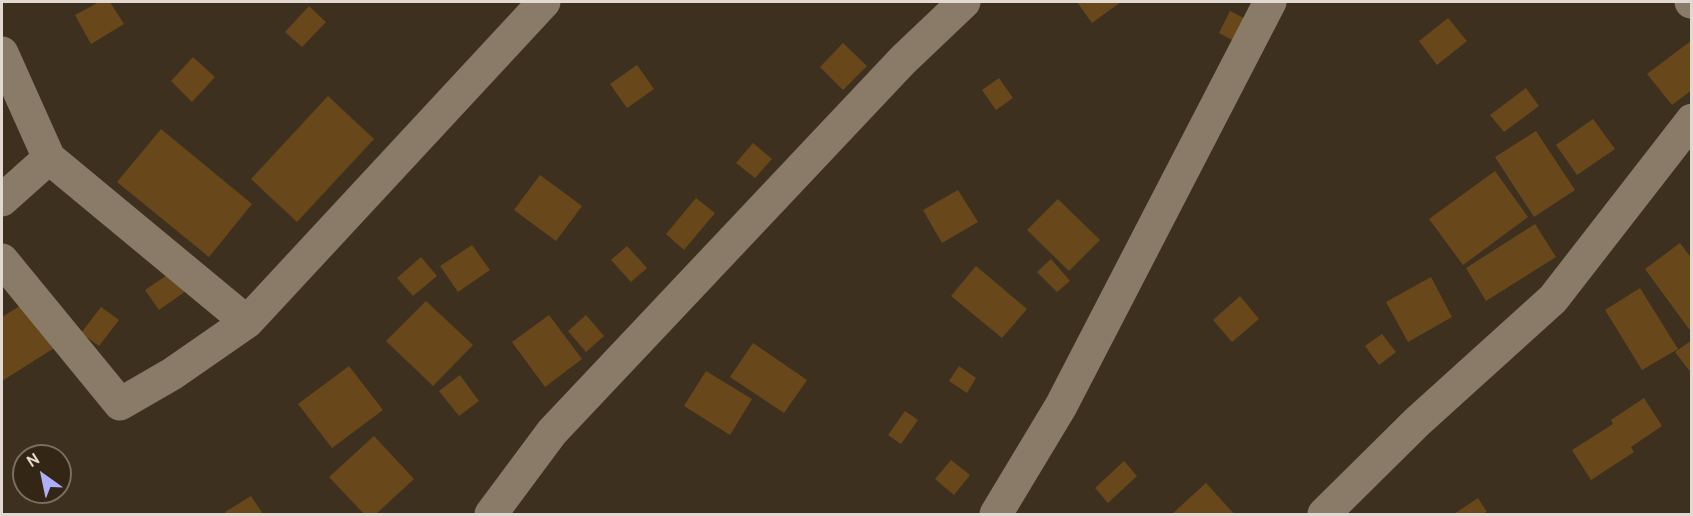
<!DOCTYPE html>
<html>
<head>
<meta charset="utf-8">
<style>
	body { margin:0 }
	#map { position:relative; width:1693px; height:516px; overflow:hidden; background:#3d301f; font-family:Cabin,sans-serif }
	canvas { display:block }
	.frame { position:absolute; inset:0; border:3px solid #e2dad0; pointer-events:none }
	.north { position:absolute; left:12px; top:444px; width:60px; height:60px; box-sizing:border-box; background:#332615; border:2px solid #796e60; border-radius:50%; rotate:327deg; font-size:16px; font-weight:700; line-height:24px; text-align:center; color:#e2dad0 }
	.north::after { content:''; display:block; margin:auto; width:21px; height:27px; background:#aeaefa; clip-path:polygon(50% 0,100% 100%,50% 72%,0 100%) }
</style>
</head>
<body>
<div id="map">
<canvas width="1693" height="516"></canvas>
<div class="frame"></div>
<div class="north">N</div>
</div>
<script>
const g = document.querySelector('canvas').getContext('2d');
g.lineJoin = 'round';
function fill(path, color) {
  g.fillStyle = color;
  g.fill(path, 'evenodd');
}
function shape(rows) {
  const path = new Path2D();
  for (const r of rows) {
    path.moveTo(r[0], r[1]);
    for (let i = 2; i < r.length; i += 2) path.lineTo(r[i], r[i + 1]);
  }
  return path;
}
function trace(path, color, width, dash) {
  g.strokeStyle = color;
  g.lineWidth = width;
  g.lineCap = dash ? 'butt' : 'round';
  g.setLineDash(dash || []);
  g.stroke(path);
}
fill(shape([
	[99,2,110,2,124,24,91,44,75,15],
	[1077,2,1121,2,1092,23],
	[309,6,326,22,302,47,285,32],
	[1230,11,1246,19,1234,41,1219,33],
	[1448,18,1467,41,1437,65,1419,41],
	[1692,40,1692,90,1672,105,1647,74],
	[843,43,867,66,843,90,820,67],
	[193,57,215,77,192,102,171,81],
	[637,65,654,89,627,108,610,84],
	[999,78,1013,98,996,110,982,90],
	[1526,88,1539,106,1504,132,1490,115],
	[328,96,374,139,297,222,251,179],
	[1593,119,1615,149,1577,175,1556,145],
	[161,129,252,204,209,257,117,182],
	[1536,131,1575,190,1534,217,1495,157],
	[753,143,772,159,755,178,736,163],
	[1495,171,1528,217,1463,265,1429,219],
	[540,175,582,206,556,241,514,210],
	[958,190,978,222,942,243,923,210],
	[696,198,715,213,684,250,666,234],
	[1058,199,1100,240,1069,271,1027,230],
	[1535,224,1556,257,1486,301,1466,268],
	[1680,243,1692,259,1692,328,1689,329,1645,269],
	[472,245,490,270,458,292,440,266],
	[627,246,647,268,631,282,611,260],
	[421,257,437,276,413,296,397,278],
	[1051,259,1070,281,1057,292,1037,272],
	[976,266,1027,309,1002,338,951,296],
	[173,271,186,291,159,310,145,290],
	[1431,277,1452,317,1408,342,1386,302],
	[1640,288,1678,349,1642,370,1605,310],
	[1240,296,1259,319,1232,342,1213,320],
	[31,299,59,345,2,381,2,317],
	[426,301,473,345,433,386,386,341],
	[101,307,119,320,99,346,81,333],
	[549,315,582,359,545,387,512,342],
	[586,315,604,336,586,352,568,331],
	[1382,334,1396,352,1379,365,1365,346],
	[1692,340,1692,374,1675,352],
	[753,343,807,380,784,413,730,377],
	[349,366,383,410,332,448,298,404],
	[959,366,976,378,967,393,949,381],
	[706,371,752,399,730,435,684,406],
	[460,375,479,401,459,416,439,391],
	[1644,398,1662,426,1631,447,1634,452,1591,480,1572,450,1613,424,1611,420],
	[905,411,918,420,901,444,888,435],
	[374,436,414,479,376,514,364,514,329,477],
	[951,460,970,475,954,495,935,479],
	[1124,461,1137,476,1108,503,1095,488],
	[1206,483,1234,514,1172,514],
	[251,496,263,514,226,514,225,512],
	[1478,498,1487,512,1482,514,1454,514]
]), '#68481a');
trace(shape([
	[1691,2,1692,2],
	[2,53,49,158,247,322],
	[2,200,49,158],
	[2,260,120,404,172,374,247,322,544,2],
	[491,514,552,432,903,60,964,2],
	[996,514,1061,406,1270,2],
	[1324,514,1417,422,1553,299,1692,120]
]), '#8a7b68', 33);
</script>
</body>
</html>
